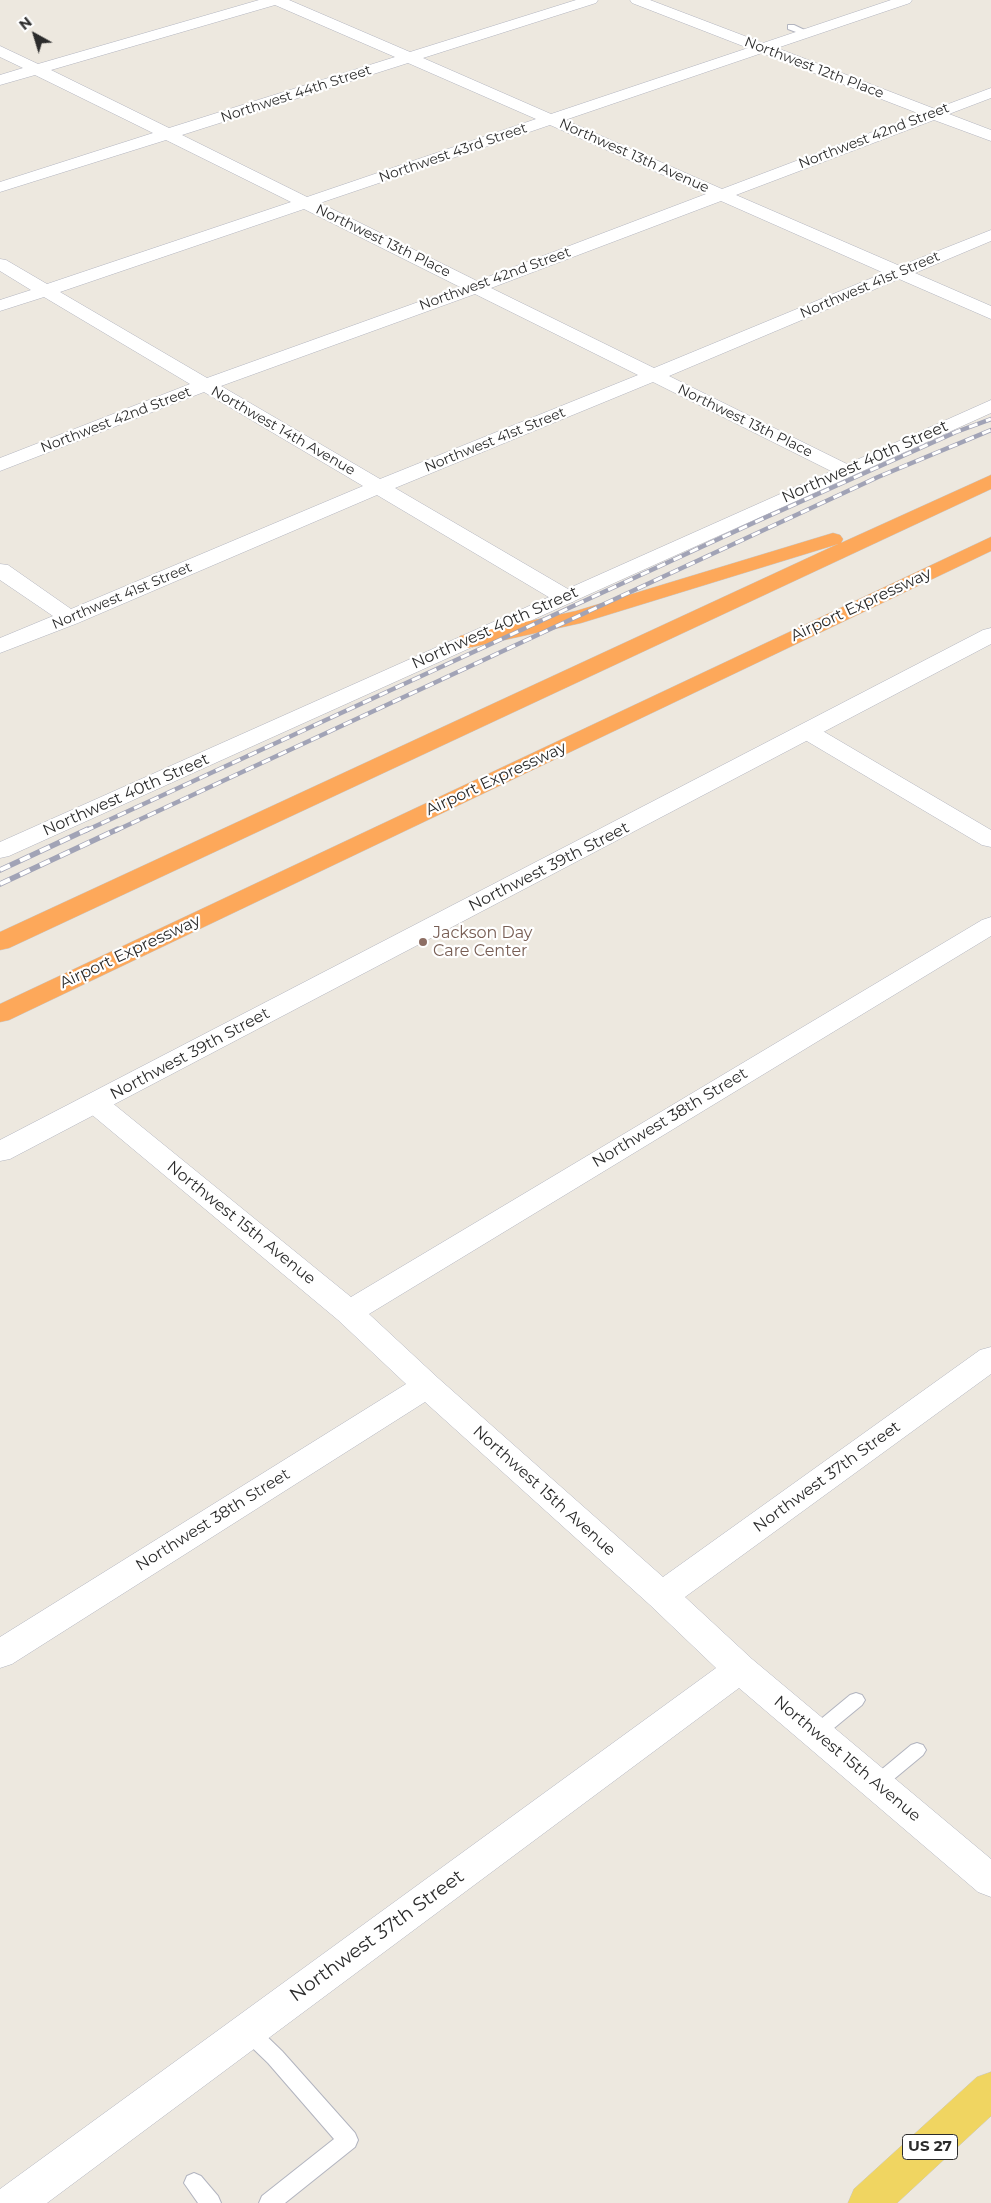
<!DOCTYPE html>
<html>
<head>
<meta charset="utf-8">
<style>
	body { margin:0 }
	#map { position:relative; width:991px; height:2203px; overflow:hidden; background:#ede8df; font-family:Montserrat,sans-serif }
	canvas { display:block }
	.north { position:absolute; left:10px; top:10px; width:50px; height:50px; -webkit-text-stroke:4px #fff; paint-order:stroke; rotate:321deg; font-size:14px; font-weight:700; line-height:20px; text-align:center; color:#2c2c2c }
	.north::after { content:''; display:block; margin:auto; width:18px; height:22px; background:#2c2c2c; clip-path:polygon(50% 0,100% 100%,50% 72%,0 100%) }
</style>
</head>
<body>
<div id="map">
<canvas width="991" height="2203"></canvas>
<div class="north">N</div>
</div>
<script>
const g = document.querySelector('canvas').getContext('2d');
g.lineJoin = 'round';
function shape(rows) {
  const path = new Path2D();
  for (const r of rows) {
    path.moveTo(r[0], r[1]);
    for (let i = 2; i < r.length; i += 2) path.lineTo(r[i], r[i + 1]);
  }
  return path;
}
function trace(path, color, width, dash) {
  g.strokeStyle = color;
  g.lineWidth = width;
  g.lineCap = dash ? 'butt' : 'round';
  g.setLineDash(dash || []);
  g.stroke(path);
}
function fill(path, color) {
  g.fillStyle = color;
  g.fill(path, 'evenodd');
}
function write(font, color, halo, rows, align = 'center') {
  g.font = font + ' Montserrat,sans-serif';
  g.lineWidth = 4.5;
  g.setLineDash([]);
  g.textBaseline = 'middle';
  g.strokeStyle = halo;
  g.fillStyle = color;
  for (const [text, x, y, turn = 0] of rows) {
    g.save();
    g.translate(x, y);
    g.rotate((+turn || 0) * Math.PI / 180);
    g.textAlign = isNaN(turn) ? turn : align;
    if (halo) g.strokeText(text, 0, 0);
    g.fillText(text, 0, 0);
    g.restore();
  }
}
const service = shape([
	[788,25,794,25,811,33,804,35,788,29,788,25],
	[856,1693,862,1695,865,1700,862,1705,822,1738,816,1740,810,1738,807,1733,810,1728,850,1695,856,1693],
	[917,1743,923,1745,926,1750,923,1755,882,1789,876,1791,870,1789,867,1784,870,1779,911,1745,917,1743],
	[248,2022,255,2025,282,2051,355,2133,358,2140,355,2147,285,2203,259,2203,262,2196,334,2139,268,2063,241,2037,238,2031,241,2025,248,2022],
	[194,2173,201,2176,218,2196,221,2203,198,2203,184,2183,187,2176,194,2173]
]);
const minor = shape([
	[259,0,289,0,410,52,576,0,598,0,596,3,423,58,551,114,748,48,632,3,630,0,650,0,763,43,891,0,912,0,910,3,777,48,935,109,991,88,991,98,949,114,991,130,991,141,934,120,736,195,900,266,991,230,991,241,915,273,991,306,991,319,899,279,669,376,853,467,856,471,853,475,846,477,839,475,653,382,395,488,573,592,576,597,573,602,565,603,557,602,377,495,78,623,0,653,0,638,53,616,0,580,0,564,8,565,71,609,363,486,204,392,0,471,0,458,190,384,44,297,0,311,0,300,31,290,0,271,0,259,6,260,47,284,291,202,166,140,0,192,0,182,153,133,35,75,0,85,0,75,23,68,0,57,0,46,38,64,259,0],
	[275,5,395,57,169,128,51,70,275,5],
	[762,53,920,114,722,189,565,120,762,53],
	[408,63,536,119,307,197,182,135,408,63],
	[550,125,706,194,477,281,320,203,550,125],
	[721,201,884,273,654,368,491,288,721,201],
	[304,209,460,287,207,378,60,292,304,209],
	[475,294,638,375,380,479,221,386,475,294],
	[991,917,991,936,369,1314,438,1378,663,1577,980,1350,991,1347,991,1374,685,1597,752,1659,991,1859,991,1897,978,1892,739,1688,47,2203,0,2203,0,2189,716,1668,650,1605,425,1402,12,1664,0,1668,0,1637,406,1384,338,1320,85,1109,81,1103,85,1097,95,1094,105,1097,351,1297,982,920,991,917]
]);
const tertiary = shape([
	[808,725,816,727,991,830,991,847,982,845,800,737,796,732,800,727,808,725]
]);
const secondary = shape([
	[991,400,991,413,9,856,0,858,0,842,991,400],
	[991,628,991,644,10,1159,0,1161,0,1140,983,630,991,628]
]);
const primary = shape([
	[991,2072,991,2116,897,2203,848,2203,854,2189,977,2077,991,2072]
]);
const motorway = shape([
	[991,475,991,489,9,948,0,950,0,932,838,544,581,623,468,648,460,646,457,641,460,636,576,611,833,533,840,535,843,539,841,543,991,475],
	[991,537,991,551,9,1020,0,1022,0,1004,991,537]
]);
trace(service, '#b2b4bf', 2);
trace(minor, '#b2b4bf', 1);
trace(tertiary, '#b2b4bf', 1);
trace(secondary, '#b2b4bf', 1);
trace(primary, '#c8c8c8', 1);
trace(motorway, '#c8c8c8', 1);
fill(service, '#fff');
fill(minor, '#fff');
fill(tertiary, '#fff');
fill(secondary, '#fff');
fill(primary, '#f0d561');
fill(motorway, '#fda85a');
const railFar1 = shape([
	[85,831,762,519,956,432,991,419],
	[115,831,878,477,991,430]
]);
const rail = shape([
	[0,870,88,829],
	[0,884,118,829]
]);
trace(railFar1, '#a1a3b6', 4.5);
trace(rail, '#a1a3b6', 5.5);
trace(railFar1, '#fff', 3, [9]);
trace(rail, '#fff', 4, [11]);
for (const [x, y, r, color] of [
	[423,942,5,"#8d6e63"]
]) {
  const dot = new Path2D();
  dot.arc(x, y, r, 0, 2 * Math.PI);
  g.fillStyle = color;
  g.fill(dot);
  trace(dot, '#fff', 2);
}
write('14px', '#2c2c2c', '#fff', [
	["Northwest 12th Place",814,68,21],
	["Northwest 44th Street",296,94,-18],
	["Northwest 42nd Street",874,136,-21],
	["Northwest 43rd Street",453,153,-19],
	["Northwest 13th Avenue",634,156,24],
	["Northwest 13th Place",383,241,26],
	["Northwest 42nd Street",495,279,-20],
	["Northwest 41st Street",870,285,-23],
	["Northwest 42nd Street",116,420,-21],
	["Northwest 13th Place",745,421,26],
	["Northwest 14th Avenue",283,431,30],
	["Northwest 41st Street",495,440,-22],
	["Northwest 41st Street",122,596,-23]
]);
for (const [x, y, w] of [
	[930,2147,55]
]) {
  const box = new Path2D();
  box.roundRect(x - w / 2, y - 12.5, w, 25, 4);
  g.fillStyle = '#fff';
  g.fill(box);
  trace(box, '#2c2c2c', 1);
}
write('bold 15px', '#2c2c2c', null, [
	["US 27",930,2147]
]);
write('16px', '#2c2c2c', '#fff', [
	["Northwest 40th Street",865,462,-24],
	["Airport Expressway",861,605,-25],
	["Northwest 40th Street",495,628,-24],
	["Airport Expressway",496,779,-25],
	["Northwest 40th Street",126,795,-24],
	["Northwest 39th Street",549,867,-27],
	["Airport Expressway",130,952,-25],
	["Northwest 39th Street",190,1054,-28],
	["Northwest 38th Street",670,1118,-31],
	["Northwest 15th Avenue",241,1223,39],
	["Northwest 37th Street",827,1477,-36],
	["Northwest 15th Avenue",544,1491,42],
	["Northwest 38th Street",213,1520,-32],
	["Northwest 15th Avenue",847,1759,40]
]);
write('16px', '#785e54', '#fff', [
	["Jackson Day",433,933],
	["Care Center",433,951]
], 'left');
write('19px', '#2c2c2c', '#fff', [
	["Northwest 37th Street",377,1936,-36]
]);
</script>
</body>
</html>
